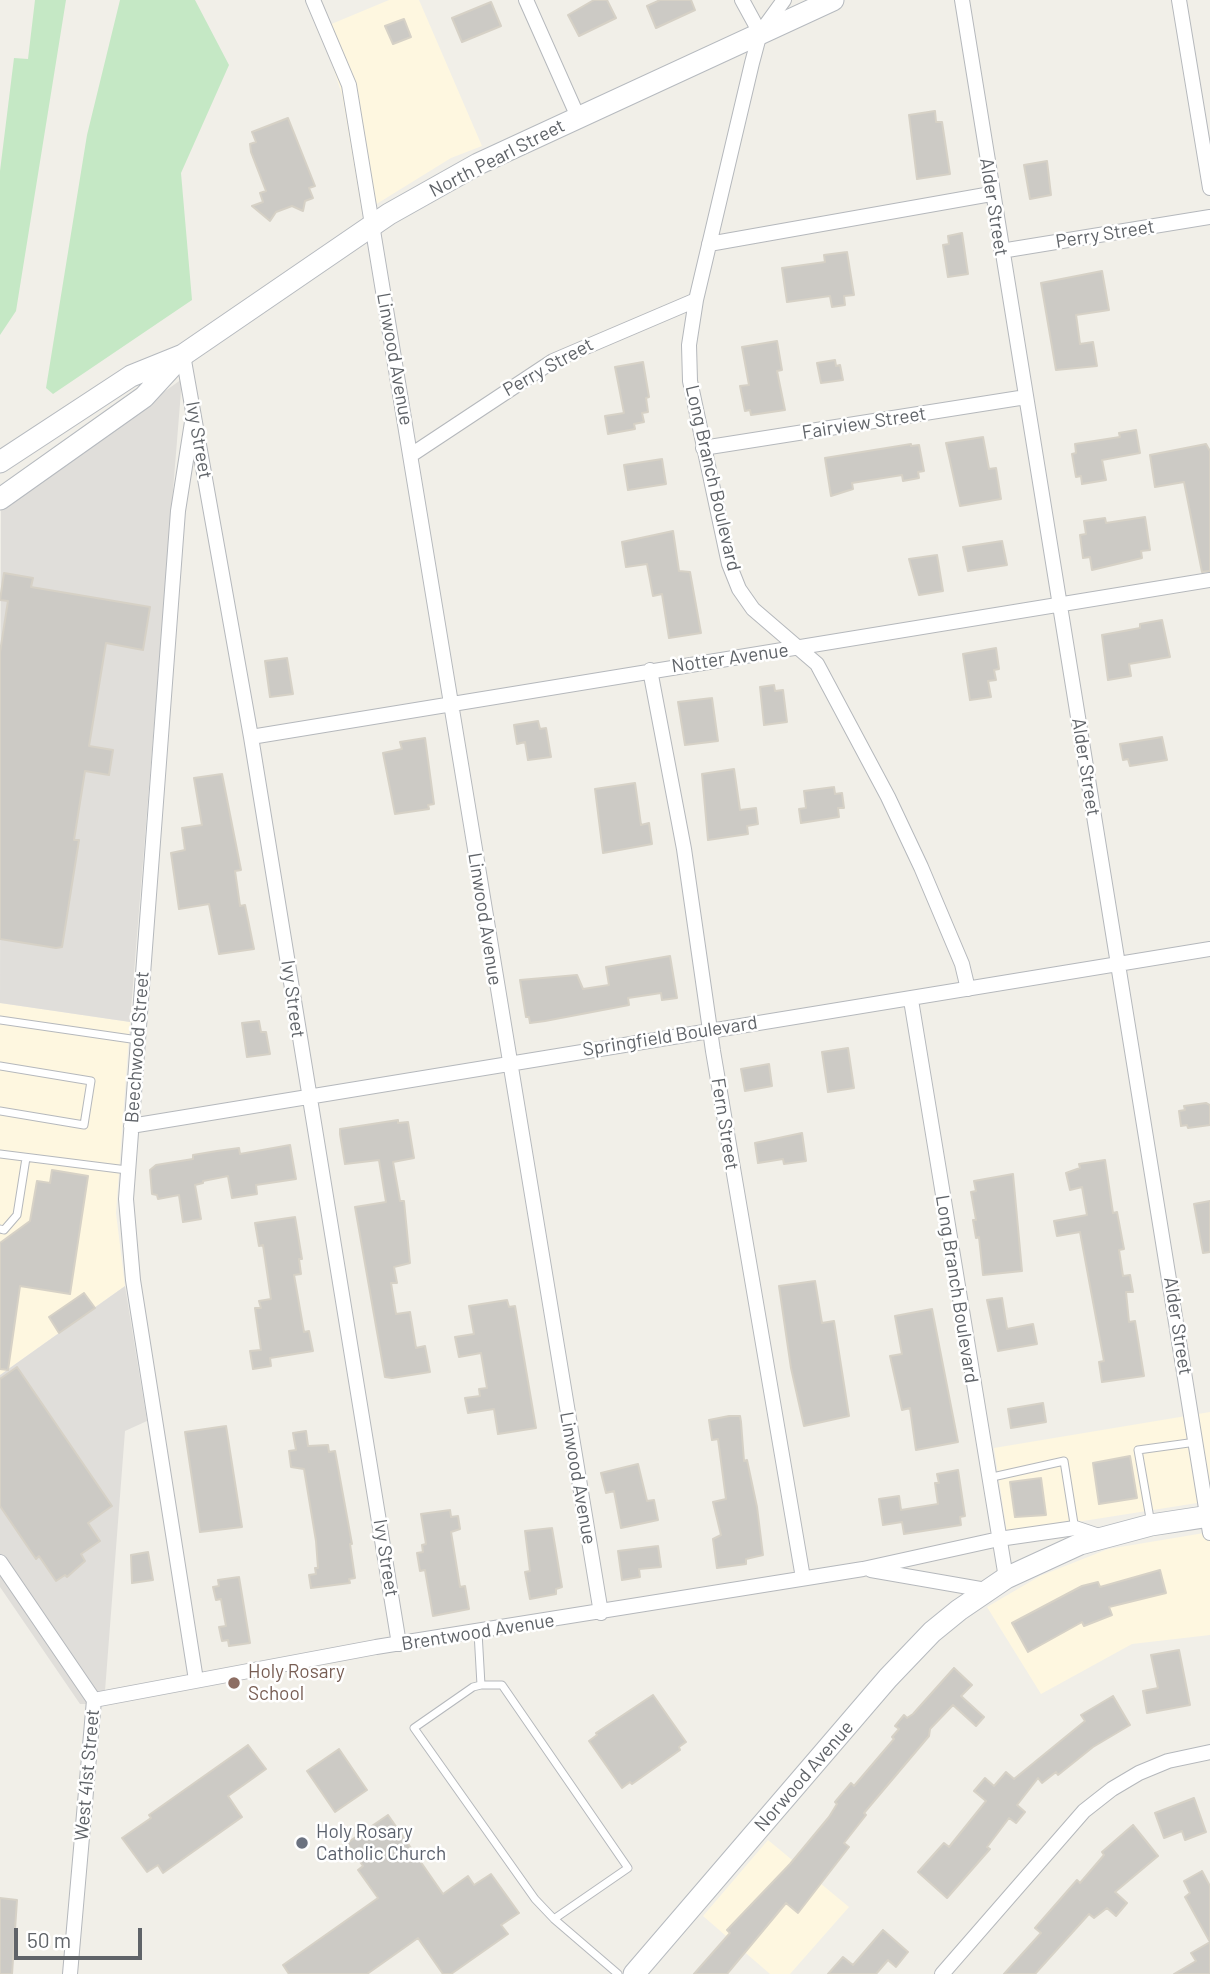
<!DOCTYPE html>
<html>
<head>
<meta charset="utf-8">
<style>
	body { margin:0 }
	#map { position:relative; width:1210px; height:1974px; overflow:hidden; background:#f1efe8; font-family:Barlow,sans-serif }
	canvas { display:block }
	.scale { position:absolute; left:14px; top:1928px; width:128px; height:32px; box-sizing:border-box; border:4px solid #5f6368; border-top:0; padding-left:9px; font-size:21px; line-height:24px; white-space:nowrap; color:#5f6368; -webkit-text-stroke:5px #fff; paint-order:stroke }
</style>
</head>
<body>
<div id="map">
<canvas width="1210" height="1974"></canvas>
<div class="scale">50 m</div>
</div>
<script>
const g = document.querySelector('canvas').getContext('2d');
g.lineJoin = 'round';
function fill(path, color) {
  g.fillStyle = color;
  g.fill(path, 'evenodd');
}
function shape(rows) {
  const path = new Path2D();
  for (const r of rows) {
    path.moveTo(r[0], r[1]);
    for (let i = 2; i < r.length; i += 2) path.lineTo(r[i], r[i + 1]);
  }
  return path;
}
function trace(path, color, width, dash) {
  g.strokeStyle = color;
  g.lineWidth = width;
  g.lineCap = dash ? 'butt' : 'round';
  g.setLineDash(dash || []);
  g.stroke(path);
}
function write(font, color, halo, rows, align = 'center') {
  g.font = font + ' Barlow,sans-serif';
  g.lineWidth = 5;
  g.setLineDash([]);
  g.textBaseline = 'middle';
  g.strokeStyle = halo;
  g.fillStyle = color;
  for (const [text, x, y, turn = 0] of rows) {
    g.save();
    g.translate(x, y);
    g.rotate((+turn || 0) * Math.PI / 180);
    g.textAlign = isNaN(turn) ? turn : align;
    if (halo) g.strokeText(text, 0, 0);
    g.fillText(text, 0, 0);
    g.restore();
  }
}
fill(shape([
	[389,0,419,0,482,146,451,158,362,213,342,95,329,55,317,30],
	[0,1003,130,1022,116,1213,125,1286,0,1375],
	[1210,1412,1210,1501,1007,1533,994,1448],
	[1210,1532,1210,1635,1132,1644,1041,1694,987,1607,1040,1576,1108,1549],
	[768,1840,849,1907,790,1974,770,1974,703,1916]
]), '#fef7e0');
fill(shape([
	[182,379,130,1022,0,1003,1,509],
	[125,1286,147,1421,125,1431,104,1704,80,1704,0,1587,0,1375]
]), '#e0deda');
fill(shape([
	[35,0,66,0,16,311,0,335,0,171,14,58,28,59],
	[120,0,195,0,229,65,181,173,192,300,53,394,46,388,87,135]
]), '#c5e8c5');
const building = shape([
	[594,0,607,0,616,18,579,36,568,15,594,0],
	[660,0,691,0,695,10,656,28,647,6,660,0],
	[491,2,501,26,462,42,452,18,491,2],
	[404,19,411,37,393,44,385,26,404,19],
	[935,111,936,122,942,122,950,174,917,179,909,115,935,111],
	[288,118,315,186,309,188,313,198,305,201,303,211,292,206,276,212,270,221,252,206,263,202,260,193,266,191,251,152,250,144,256,142,252,132,288,118],
	[1047,161,1051,195,1030,199,1024,165,1047,161],
	[962,233,968,274,948,277,943,245,949,244,948,236,962,233],
	[847,252,854,295,844,296,845,305,832,307,830,296,787,302,782,268,825,262,824,255,847,252],
	[1102,271,1109,310,1076,315,1080,344,1093,342,1097,366,1056,370,1041,283,1102,271],
	[777,341,782,370,777,371,785,410,751,415,750,410,745,411,740,386,749,385,742,347,777,341],
	[835,360,836,366,840,365,843,380,821,383,817,363,835,360],
	[643,362,649,397,646,398,648,412,642,413,644,422,634,424,635,429,608,434,605,416,624,413,615,367,643,362],
	[1136,430,1140,453,1102,460,1106,480,1082,484,1081,476,1076,477,1072,454,1076,453,1075,444,1120,437,1119,433,1136,430],
	[983,437,989,469,996,468,1001,499,960,506,946,443,983,437],
	[911,444,911,446,919,445,924,471,918,472,919,478,903,481,902,475,852,483,853,489,831,496,825,458,911,444],
	[1206,444,1210,451,1210,571,1202,572,1184,482,1155,487,1150,455,1206,444],
	[662,459,666,484,628,490,624,465,662,459],
	[1145,517,1150,550,1141,551,1142,558,1092,570,1090,557,1083,558,1080,535,1086,534,1084,521,1105,518,1106,523,1145,517],
	[673,531,679,571,690,572,701,633,669,638,662,594,653,596,647,564,626,567,622,542,673,531],
	[1002,541,1007,565,968,571,963,547,1002,541],
	[937,555,943,591,919,595,909,559,937,555],
	[4,573,33,578,31,587,150,607,143,650,106,643,89,746,113,750,109,775,85,771,74,840,79,840,62,947,56,948,0,939,0,652,8,601,0,600,4,573],
	[1162,620,1170,657,1129,664,1131,676,1108,680,1102,635,1140,628,1140,624,1162,620],
	[996,648,999,669,994,670,996,680,988,681,991,697,970,700,963,654,996,648],
	[287,658,293,694,270,697,265,661,287,658],
	[774,685,775,691,783,690,787,722,764,725,760,687,774,685],
	[712,698,718,741,685,745,678,702,712,698],
	[538,721,540,729,546,728,551,757,528,760,525,742,517,744,514,725,538,721],
	[1162,737,1167,760,1130,766,1128,759,1123,760,1120,744,1162,737],
	[425,738,434,804,428,805,429,809,395,814,383,753,402,749,400,742,425,738],
	[734,769,740,810,756,808,758,824,747,826,748,834,708,840,702,774,734,769],
	[222,774,241,870,235,871,240,906,245,905,254,949,219,954,209,904,179,909,171,853,185,850,182,828,202,825,194,778,222,774],
	[635,783,641,825,649,823,652,844,603,853,595,789,635,783],
	[834,787,835,794,842,793,844,808,838,808,839,817,801,823,799,809,806,808,804,791,834,787],
	[670,956,677,998,662,1000,661,993,628,998,629,1005,545,1021,530,1023,529,1017,526,1017,520,980,577,975,583,989,609,985,606,967,670,956],
	[259,1021,261,1032,266,1032,270,1054,247,1057,242,1023,259,1021],
	[848,1048,854,1088,828,1092,822,1052,848,1048],
	[769,1064,772,1086,745,1091,741,1069,769,1064],
	[1206,1103,1210,1105,1210,1125,1188,1128,1187,1125,1181,1126,1179,1111,1185,1110,1184,1106,1206,1103],
	[398,1120,398,1123,408,1122,414,1158,393,1162,400,1201,404,1201,410,1263,394,1267,397,1283,391,1283,396,1314,410,1312,416,1348,425,1346,430,1372,392,1378,385,1377,355,1207,386,1202,379,1160,345,1164,340,1134,340,1129,398,1120],
	[802,1133,806,1161,784,1164,783,1159,758,1163,755,1143,802,1133],
	[290,1145,296,1179,256,1185,257,1194,232,1198,228,1176,203,1181,203,1183,195,1185,201,1219,183,1222,179,1195,158,1199,157,1195,152,1194,150,1170,156,1165,193,1159,193,1155,217,1151,239,1148,240,1154,290,1145],
	[1105,1160,1113,1213,1117,1212,1124,1249,1119,1250,1123,1276,1130,1275,1133,1292,1126,1292,1129,1322,1135,1321,1144,1376,1102,1382,1099,1362,1104,1361,1080,1232,1057,1236,1054,1221,1087,1215,1082,1187,1070,1190,1066,1173,1080,1168,1079,1164,1105,1160],
	[52,1170,88,1176,70,1294,20,1286,8,1370,0,1369,0,1243,30,1221,37,1181,50,1183,52,1170],
	[1013,1174,1022,1271,983,1275,979,1237,976,1238,973,1220,976,1220,971,1192,976,1191,974,1181,1013,1174],
	[1210,1201,1210,1252,1203,1253,1194,1204,1210,1201],
	[295,1217,302,1259,299,1259,301,1274,294,1275,304,1332,309,1331,313,1351,270,1358,271,1366,253,1369,250,1351,261,1350,255,1308,261,1308,259,1301,271,1299,263,1245,259,1246,255,1223,295,1217],
	[815,1281,822,1323,834,1321,849,1416,804,1426,791,1368,779,1286,815,1281],
	[84,1293,95,1308,59,1333,49,1317,84,1293],
	[1002,1298,1007,1329,1033,1324,1037,1344,998,1351,987,1300,1002,1298],
	[507,1300,509,1307,515,1306,536,1428,498,1434,494,1409,468,1413,465,1398,480,1396,479,1389,487,1388,481,1353,459,1357,455,1337,474,1334,469,1306,507,1300],
	[932,1309,958,1442,916,1450,910,1408,902,1410,890,1356,902,1354,895,1316,932,1309],
	[17,1367,112,1506,88,1523,100,1541,81,1554,85,1561,67,1577,65,1575,56,1581,39,1556,36,1559,0,1506,0,1379,17,1367],
	[1043,1403,1046,1422,1011,1428,1008,1409,1043,1403],
	[729,1416,740,1416,741,1422,744,1461,747,1460,757,1507,763,1555,746,1559,746,1564,717,1568,713,1539,721,1535,713,1502,726,1499,718,1439,712,1440,709,1420,729,1416],
	[226,1426,242,1527,200,1532,185,1432,226,1426],
	[306,1431,308,1446,328,1445,329,1452,335,1451,352,1544,350,1544,355,1578,349,1579,350,1583,311,1588,309,1575,316,1574,315,1568,318,1568,316,1541,304,1469,291,1467,289,1451,296,1450,293,1433,306,1431],
	[1130,1456,1137,1498,1099,1504,1093,1463,1130,1456],
	[638,1464,647,1501,654,1500,658,1520,621,1528,614,1491,606,1493,601,1473,638,1464],
	[958,1470,965,1516,960,1517,961,1525,904,1534,902,1522,883,1525,879,1499,899,1496,901,1510,938,1504,935,1483,939,1483,937,1474,958,1470],
	[1041,1478,1046,1515,1015,1517,1010,1482,1041,1478],
	[450,1510,451,1517,458,1516,460,1529,451,1532,460,1587,465,1586,469,1609,433,1616,425,1570,420,1571,417,1553,423,1552,422,1545,426,1544,421,1514,450,1510],
	[552,1528,562,1587,556,1589,556,1594,530,1599,525,1572,530,1571,525,1531,552,1528],
	[658,1546,661,1567,639,1569,640,1577,622,1580,618,1551,658,1546],
	[148,1552,153,1580,132,1583,131,1555,148,1552],
	[1160,1570,1166,1593,1109,1607,1112,1615,1084,1626,1082,1622,1028,1652,1012,1623,1082,1586,1098,1582,1100,1587,1160,1570],
	[239,1577,250,1643,229,1646,228,1640,222,1641,219,1627,226,1626,221,1599,216,1600,213,1587,219,1586,218,1580,239,1577],
	[1179,1650,1190,1705,1147,1713,1143,1691,1158,1688,1151,1655,1179,1650],
	[954,1668,972,1685,961,1696,984,1717,976,1726,953,1705,930,1729,929,1736,864,1813,866,1815,844,1843,849,1847,798,1913,786,1903,727,1974,694,1974,730,1933,727,1930,790,1864,829,1817,837,1804,835,1802,851,1783,854,1786,894,1739,892,1737,899,1729,895,1726,904,1715,907,1718,913,1714,954,1668],
	[653,1695,686,1742,679,1747,680,1750,632,1784,630,1782,622,1788,589,1741,597,1735,596,1733,653,1695],
	[1113,1696,1130,1725,1093,1747,1058,1775,1056,1772,1042,1783,1038,1778,1017,1805,1025,1812,1016,1823,1009,1818,987,1847,990,1849,947,1898,918,1872,944,1843,949,1847,986,1801,974,1791,985,1778,994,1786,1006,1772,1014,1779,1085,1721,1081,1715,1113,1696],
	[248,1745,266,1769,228,1796,242,1817,163,1873,158,1865,147,1872,122,1838,151,1818,149,1815,248,1745],
	[339,1749,367,1790,335,1812,307,1771,339,1749],
	[1194,1798,1206,1832,1185,1840,1182,1831,1164,1838,1155,1813,1194,1798],
	[388,1815,443,1894,468,1876,474,1885,491,1874,519,1913,501,1925,508,1934,451,1974,443,1974,418,1938,367,1974,289,1974,283,1965,378,1898,358,1870,363,1866,347,1843,388,1815],
	[1133,1825,1158,1856,1115,1892,1127,1903,1116,1916,1107,1908,1094,1918,1089,1914,1035,1974,1004,1974,1041,1933,1035,1928,1077,1880,1080,1883,1104,1855,1102,1852,1133,1825],
	[1202,1871,1210,1886,1210,1974,1174,1974,1196,1961,1191,1953,1210,1942,1185,1897,1190,1893,1184,1881,1202,1871],
	[0,1898,17,1900,12,1974,0,1974,0,1898],
	[883,1930,908,1952,896,1967,888,1960,876,1974,828,1974,843,1957,853,1965,883,1930]
]);
fill(building, '#cccac5');
trace(building, '#d6d1c6', 2);
const lane = shape([
	[0,1020,138,1040],
	[0,1066,91,1081,84,1125,0,1111],
	[0,1154,127,1170],
	[0,1229,4,1230,17,1215,26,1158],
	[988,1478,1064,1461,1075,1530],
	[1151,1524,1138,1450,1196,1442],
	[478,1632,481,1685,473,1687,414,1728,535,1899,554,1919,618,1974],
	[481,1685,502,1685,628,1868,554,1919]
]);
const street = shape([
	[313,0,349,85,601,1613],
	[526,0,578,117],
	[742,0,760,33],
	[784,0,760,33,752,63,696,300,689,345,690,381,729,564,739,589,753,609,817,664,888,797,921,867,962,964,968,989],
	[962,0,1210,1533],
	[1179,0,1210,188],
	[709,244,991,194],
	[1001,251,1210,217],
	[183,355,251,737,399,1644],
	[192,422,178,511,126,1199,133,1280,196,1680],
	[703,448,1026,397],
	[411,455,553,361,696,300],
	[650,670,684,849,713,1051,803,1578],
	[251,737,1210,580],
	[911,1000,1006,1578],
	[131,1126,1210,949],
	[0,1562,94,1700,70,1974],
	[871,1570,986,1590],
	[94,1700,376,1647,863,1569,999,1539,1075,1528,1102,1537],
	[942,1974,1084,1811,1112,1789,1139,1773,1168,1761,1210,1752]
]);
const secondary = shape([
	[0,462,131,376,183,355,389,214,478,164,833,0],
	[0,499,144,397,177,361],
	[634,1974,888,1678,932,1632,959,1610,1006,1578,1080,1544,1151,1525,1210,1516]
]);
trace(lane, '#b5b8bc', 9);
trace(street, '#b5b8bc', 16);
trace(secondary, '#b6babf', 23);
trace(lane, '#fff', 7);
trace(street, '#fff', 14);
trace(secondary, '#fff', 21);
for (const [x, y, r, color] of [
	[234,1683,7,"#8d6e63"],
	[302,1843,7,"#6b7280"]
]) {
  const dot = new Path2D();
  dot.arc(x, y, r, 0, 2 * Math.PI);
  g.fillStyle = color;
  g.fill(dot);
  trace(dot, '#fff', 2.5);
}
write('19px', '#5f6368', '#fff', [
	["North Pearl Street",497,158,-27],
	["Alder Street",994,207,81],
	["Perry Street",1105,234,-9],
	["Linwood Avenue",395,359,80],
	["Perry Street",548,367,-29],
	["Fairview Street",864,423,-9],
	["Ivy Street",199,440,80],
	["Long Branch Boulevard",713,478,77],
	["Notter Avenue",730,658,-8],
	["Alder Street",1086,767,81],
	["Linwood Avenue",485,919,81],
	["Ivy Street",293,999,82],
	["Springfield Boulevard",670,1036,-9],
	["Beechwood Street",137,1047,-86],
	["Fern Street",725,1124,81],
	["Long Branch Boulevard",957,1289,81],
	["Alder Street",1178,1326,81],
	["Linwood Avenue",578,1478,80],
	["Ivy Street",386,1558,81],
	["Brentwood Avenue",478,1632,-9],
	["West 41st Street",87,1775,-85],
	["Norwood Avenue",804,1776,-49]
]);
write('19px', '#785e54', '#fff', [
	["Holy Rosary",248,1672],
	["School",248,1694]
], 'left');
write('19px', '#5b616d', '#fff', [
	["Holy Rosary",316,1832],
	["Catholic Church",316,1854]
], 'left');
</script>
</body>
</html>
